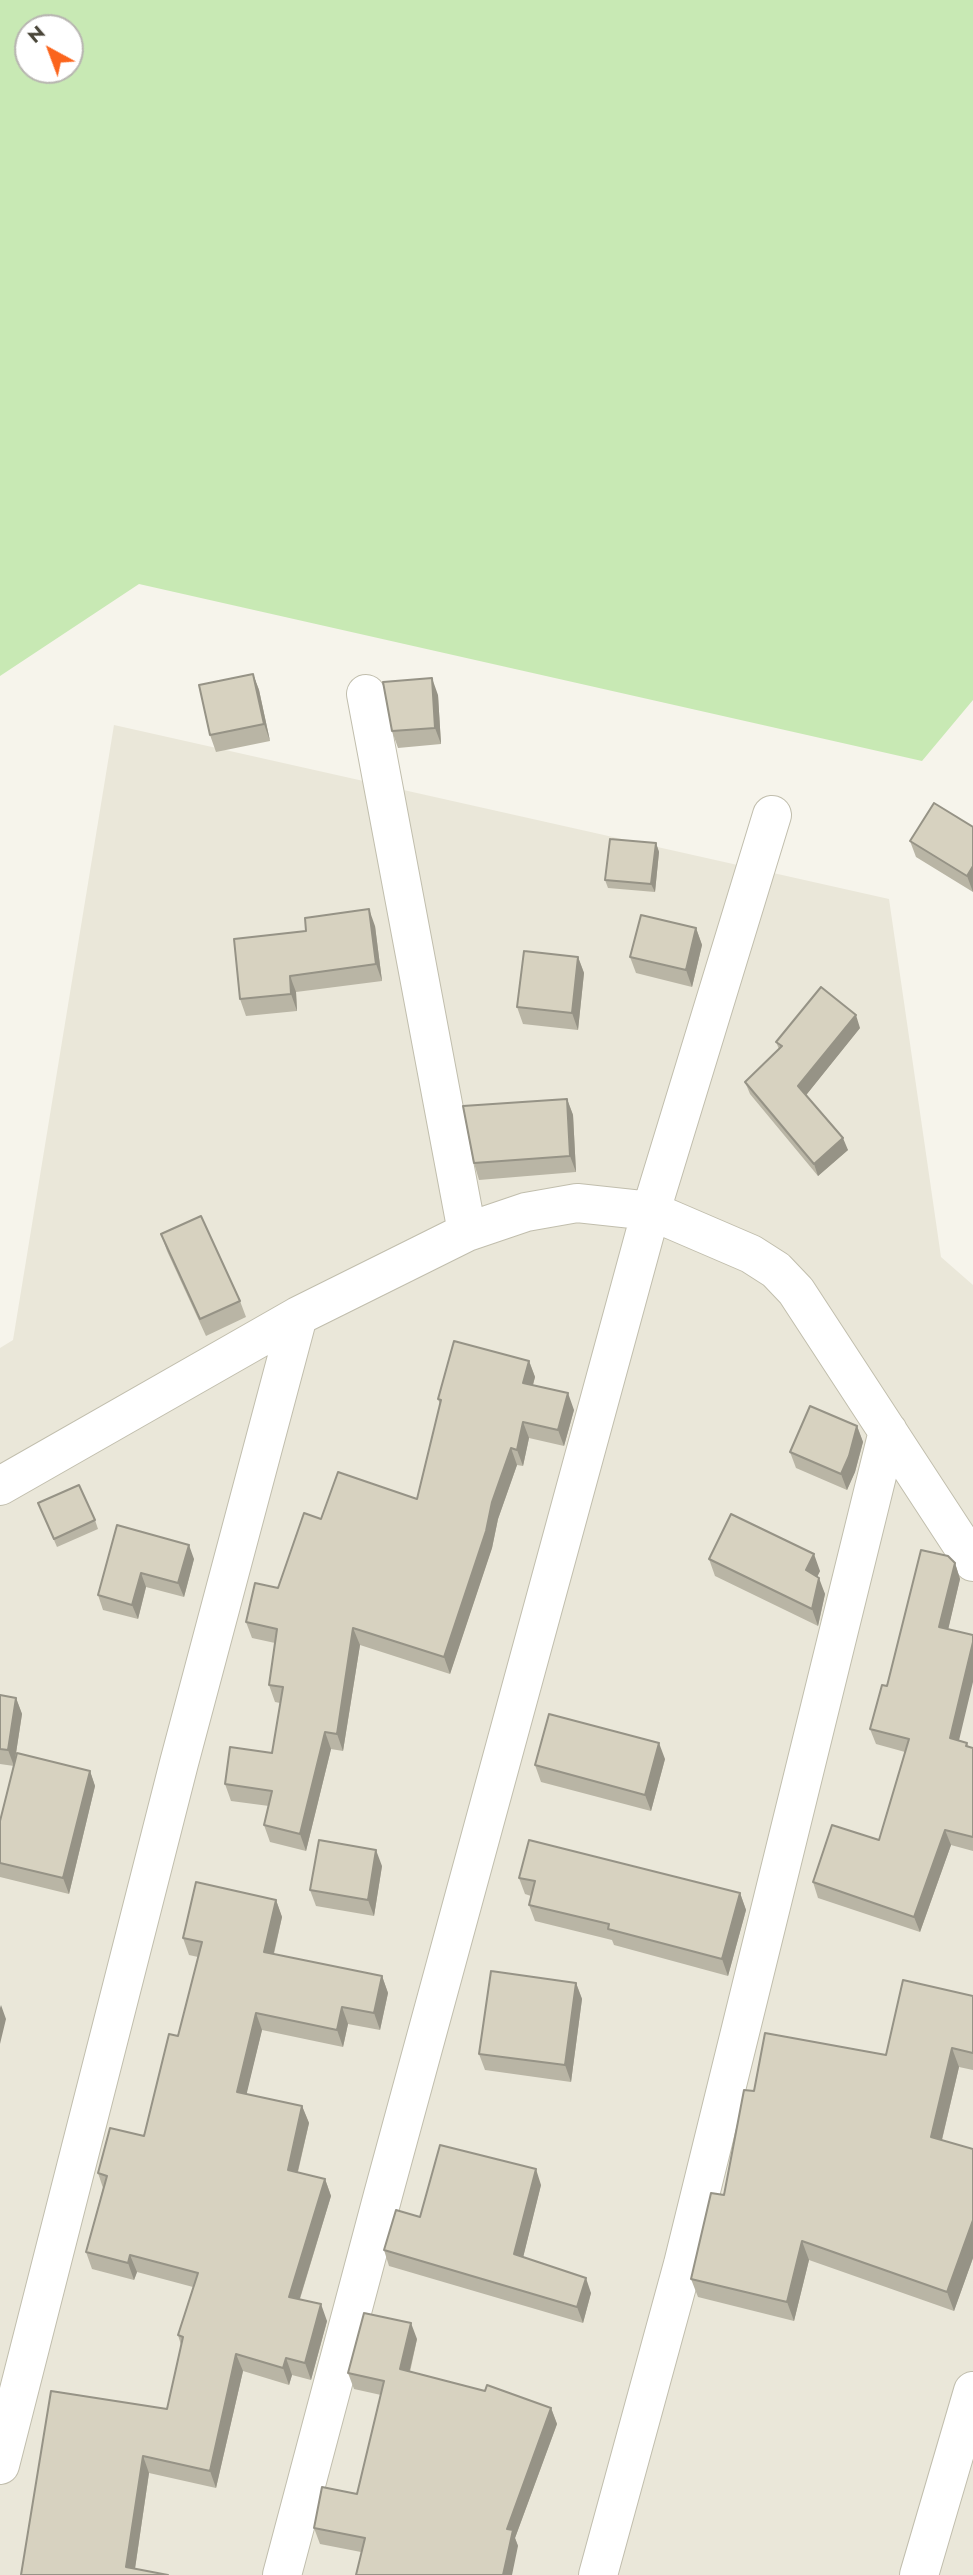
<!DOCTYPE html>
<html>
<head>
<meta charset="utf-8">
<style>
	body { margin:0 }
	#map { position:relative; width:973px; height:2575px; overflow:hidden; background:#f6f4eb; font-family:Jost,sans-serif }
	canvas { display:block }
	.north { position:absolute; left:14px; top:14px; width:70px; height:70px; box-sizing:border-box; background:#fff; border:2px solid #b7b5b0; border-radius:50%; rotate:319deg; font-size:19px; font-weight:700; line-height:28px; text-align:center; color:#4a4639 }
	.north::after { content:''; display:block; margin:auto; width:24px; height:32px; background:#fb651d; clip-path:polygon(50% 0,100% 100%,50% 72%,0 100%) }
</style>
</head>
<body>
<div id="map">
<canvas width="973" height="2575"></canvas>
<div class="north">N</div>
</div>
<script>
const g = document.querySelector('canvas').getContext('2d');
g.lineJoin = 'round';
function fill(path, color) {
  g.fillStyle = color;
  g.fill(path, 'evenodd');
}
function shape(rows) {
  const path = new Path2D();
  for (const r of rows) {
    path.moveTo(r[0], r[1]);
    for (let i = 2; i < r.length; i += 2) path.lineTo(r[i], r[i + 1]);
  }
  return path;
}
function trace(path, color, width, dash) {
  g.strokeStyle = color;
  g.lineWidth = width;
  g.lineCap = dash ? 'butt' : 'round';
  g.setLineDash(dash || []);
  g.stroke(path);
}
fill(shape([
	[114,725,889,899,941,1257,973,1285,973,2575,0,2575,0,1348,13,1340]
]), '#eae7d9');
fill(shape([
	[0,0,973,0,973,700,922,761,139,584,0,676],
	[28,28,70,28,70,70,28,70]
]), '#c8e9b4');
const minor = shape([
	[366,694,467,1232],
	[0,1486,298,1316,467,1232,526,1212,577,1203,651,1211,751,1254,776,1270,796,1291,973,1562],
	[0,2465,179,1763,298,1316],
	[282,2575,383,2195,651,1211,772,815],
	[598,2575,683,2264,888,1431],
	[919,2575,973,2391]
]);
trace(minor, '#c1bead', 40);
trace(minor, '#fff', 38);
fill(shape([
	[253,674,259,690,270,741,216,752,210,735],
	[438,695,441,744,398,748,392,731],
	[973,827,973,892,916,857,910,841],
	[656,843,659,852,655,892,608,888,605,880],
	[375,926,382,981,296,992,297,1011,246,1016,240,999],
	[696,928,702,945,692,987,636,973,630,957],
	[578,957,584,973,578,1030,523,1024,517,1007],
	[860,1028,806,1095,848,1150,818,1176,750,1094,745,1082,779,1049,776,1042],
	[567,1099,573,1115,576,1172,479,1180,474,1163],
	[161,1234,240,1301,246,1317,206,1336,167,1251],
	[529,1361,535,1377,533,1385,574,1410,564,1446,529,1438,523,1466,517,1465,498,1519,492,1548,450,1674,360,1645,343,1751,331,1749,306,1851,270,1842,264,1825,269,1806,231,1801,225,1784,272,1753,280,1703,275,1702,269,1685,275,1643,252,1638,246,1622,278,1588,321,1519,417,1499,440,1404,438,1399],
	[857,1426,863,1442,855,1472,847,1490,796,1468,790,1452],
	[38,1503,95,1520,98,1529,57,1547],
	[117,1525,194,1559,184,1597,146,1587,138,1619,103,1610,98,1595],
	[709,1559,820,1571,817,1577,825,1594,818,1626,715,1576],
	[955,1563,960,1579,948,1629,959,1740,967,1743,969,1747,973,1748,973,1851,951,1845,920,1932,818,1898,813,1882,879,1840,905,1752,876,1744,870,1729,887,1686],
	[0,1695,16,1698,22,1714,14,1766,0,1764],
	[665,1759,651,1811,541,1782,535,1765],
	[90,1771,95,1786,69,1894,0,1877,0,1821],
	[382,1866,374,1916,316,1906,310,1890],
	[519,1878,740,1893,746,1910,728,1976,614,1945,612,1940,535,1921,529,1905,531,1896,525,1894],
	[276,1900,282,1917,274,1954,382,1976,388,1993,380,2030,348,2024,343,2047,262,2030,246,2094,302,2106,309,2123,298,2172,325,2179,331,2196,300,2299,327,2321,311,2380,292,2375,289,2385,243,2371,216,2488,149,2473,135,2569,21,2575,167,2409,181,2345,178,2335,193,2287,137,2272,134,2280,92,2269,86,2252,103,2188,98,2173,144,2136,178,2036,198,1957,189,1955,183,1938],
	[576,1983,582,1999,571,2082,485,2070,479,2054],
	[973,1996,973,2070,959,2067,942,2140,973,2149,973,2258,954,2311,809,2260,794,2321,698,2297,691,2279,724,2195,754,2091,886,2055],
	[541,2185,523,2257,591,2293,583,2323,389,2266,384,2250,420,2217],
	[417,2339,410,2372,551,2408,557,2424,515,2538,518,2546,361,2552,320,2544,314,2528,357,2494,381,2395,354,2389,348,2373]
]), '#b9b5a5');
fill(shape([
	[253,674,259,690,270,741,264,724],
	[432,678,438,695,441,744,435,728],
	[656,843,659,852,655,892,651,884],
	[973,866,973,892,967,876],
	[369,909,375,926,382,981,376,964],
	[696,928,702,945,692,987,686,970],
	[578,957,584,973,578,1030,572,1013],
	[290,976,296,992,297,1011,291,994],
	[856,1015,860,1028,803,1099,798,1086],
	[567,1099,573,1115,576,1172,570,1156],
	[843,1138,848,1150,818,1176,814,1164],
	[529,1361,535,1377,529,1399,523,1383],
	[568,1393,574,1410,564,1446,558,1430],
	[523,1422,529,1438,523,1466,517,1450],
	[857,1426,863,1442,855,1472,847,1490,841,1474],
	[511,1448,517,1465,498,1519,492,1548,450,1674,444,1657,492,1502],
	[189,1545,194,1559,184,1597,178,1583],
	[814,1554,820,1571,812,1587,806,1570],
	[955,1563,960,1579,945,1643,939,1627],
	[141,1573,146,1587,138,1619,132,1605],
	[819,1578,825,1594,818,1626,812,1609],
	[353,1628,360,1645,343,1751,337,1734],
	[973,1642,973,1682,956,1753,950,1738],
	[16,1698,22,1714,14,1766,8,1750],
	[325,1732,331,1749,306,1851,300,1834],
	[659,1743,665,1759,651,1811,645,1795],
	[90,1771,95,1786,69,1894,63,1878],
	[945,1830,951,1845,920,1932,914,1917],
	[376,1850,382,1866,374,1916,368,1900],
	[740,1893,746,1910,728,1976,722,1959],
	[276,1900,282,1917,270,1969,264,1952],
	[382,1976,388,1993,380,2030,374,2013],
	[576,1983,582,1999,571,2082,565,2065],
	[1,2005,6,2019,0,2044,0,2008],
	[342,2007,348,2024,343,2047,337,2030],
	[256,2013,262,2030,243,2109,237,2092],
	[952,2048,959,2067,938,2156,931,2137],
	[302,2106,309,2123,294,2187,288,2170],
	[536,2169,541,2185,520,2270,514,2254],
	[325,2179,331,2196,295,2314,289,2297],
	[973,2220,973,2258,954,2311,947,2292],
	[802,2241,809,2260,794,2321,787,2302],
	[130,2255,137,2272,134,2280,128,2263],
	[586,2278,591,2293,583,2323,577,2307],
	[321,2304,327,2321,311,2380,305,2363],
	[411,2323,417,2339,406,2386,400,2369],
	[236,2354,243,2371,216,2488,210,2471],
	[286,2358,292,2375,289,2385,283,2368],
	[551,2408,557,2424,515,2538,518,2546,512,2575,503,2575,507,2529],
	[143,2456,149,2473,134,2575,126,2567]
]), '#969386');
const building = shape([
	[253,674,264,724,210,735,199,685,253,674],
	[432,678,435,728,392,731,383,682,432,678],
	[934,803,973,827,973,866,967,876,910,841,934,803],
	[610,839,656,843,651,884,605,880,610,839],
	[369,909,376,964,290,976,291,994,240,999,234,939,306,931,305,918,369,909],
	[641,915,696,928,686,970,630,957,641,915],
	[524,951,578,957,572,1013,517,1007,524,951],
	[821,987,856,1015,798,1086,843,1138,814,1164,745,1082,782,1046,776,1042,821,987],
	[567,1099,570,1156,474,1163,463,1106,567,1099],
	[201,1216,240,1301,200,1319,161,1234,201,1216],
	[454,1341,529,1361,523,1383,568,1393,558,1430,523,1422,517,1450,511,1448,492,1502,486,1531,444,1657,353,1628,337,1734,325,1732,300,1834,264,1825,272,1791,225,1784,230,1747,272,1753,283,1687,269,1685,277,1629,246,1622,255,1583,278,1588,304,1513,321,1519,338,1472,417,1499,441,1400,438,1399,454,1341],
	[810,1406,857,1426,849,1456,841,1474,790,1452,810,1406],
	[79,1485,95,1520,54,1539,38,1503,79,1485],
	[731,1514,814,1554,806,1570,819,1578,812,1609,709,1559,731,1514],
	[117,1525,189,1545,178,1583,141,1573,132,1605,98,1595,117,1525],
	[921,1550,948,1556,955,1563,939,1627,973,1635,973,1642,950,1738,967,1743,966,1746,973,1748,973,1837,945,1830,914,1917,813,1882,832,1825,879,1840,909,1739,870,1729,882,1685,887,1686,921,1550],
	[0,1695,16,1698,8,1750,0,1749,0,1695],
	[549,1714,659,1743,645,1795,535,1765,549,1714],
	[17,1753,90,1771,63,1878,0,1863,0,1821,17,1753],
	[319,1840,376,1850,368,1900,310,1890,319,1840],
	[529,1840,740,1893,722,1959,608,1929,609,1924,529,1905,535,1881,519,1878,529,1840],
	[196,1882,276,1900,264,1952,382,1976,374,2013,342,2007,337,2030,256,2013,237,2092,302,2106,288,2170,325,2179,289,2297,321,2304,305,2363,286,2358,283,2368,236,2354,210,2471,143,2456,126,2567,168,2575,21,2575,51,2391,167,2409,183,2337,178,2335,198,2273,130,2255,128,2263,86,2252,107,2176,98,2173,110,2128,144,2136,169,2034,178,2036,202,1942,183,1938,196,1882],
	[491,1971,576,1983,565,2065,479,2054,491,1971],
	[903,1980,973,1996,973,2053,952,2048,931,2137,973,2149,973,2220,947,2292,802,2241,787,2302,691,2279,711,2193,724,2195,744,2090,754,2091,765,2033,886,2055,903,1980],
	[440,2145,536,2169,514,2254,586,2278,577,2307,384,2250,396,2210,420,2217,440,2145],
	[364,2313,411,2323,400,2369,485,2391,487,2385,551,2408,507,2529,513,2530,503,2575,356,2575,365,2538,314,2528,322,2487,357,2494,384,2381,348,2373,364,2313]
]);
fill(building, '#d7d2c0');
trace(building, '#969386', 2);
</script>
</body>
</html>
